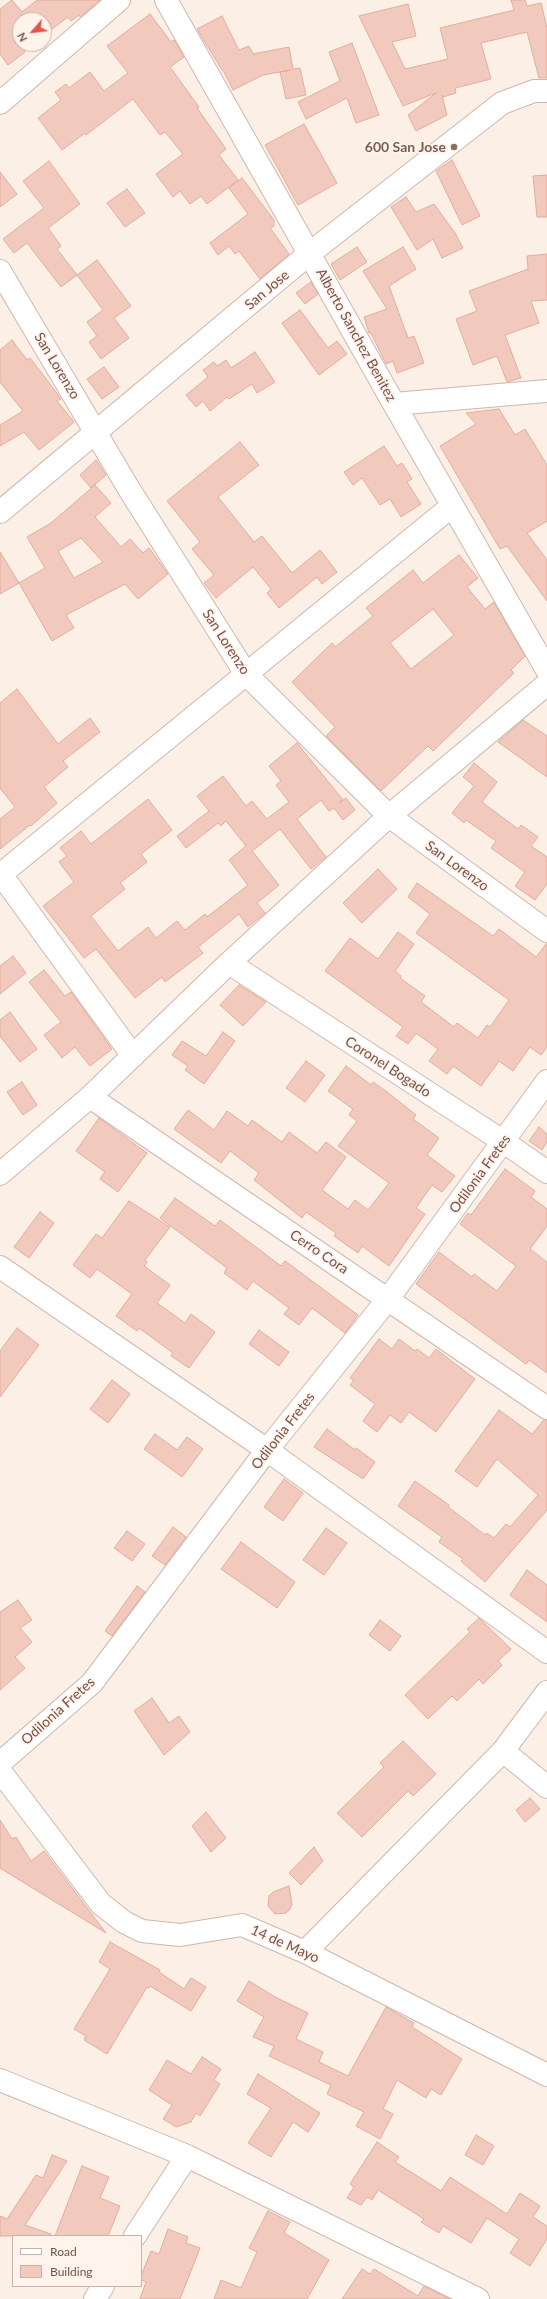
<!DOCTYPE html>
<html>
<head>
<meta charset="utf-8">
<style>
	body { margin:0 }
	#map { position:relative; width:547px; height:2299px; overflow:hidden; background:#fcefe5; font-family:Lato,sans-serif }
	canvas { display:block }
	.legend { position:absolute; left:12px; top:2235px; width:130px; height:52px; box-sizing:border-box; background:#fff3eb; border:1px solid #c7b3ab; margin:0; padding:5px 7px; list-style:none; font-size:12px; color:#74524a }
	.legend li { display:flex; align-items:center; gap:8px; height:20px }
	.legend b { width:20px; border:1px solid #c7b3ab }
	.north { position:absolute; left:12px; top:12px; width:40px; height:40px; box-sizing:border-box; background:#fff3eb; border:1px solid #c7b3ab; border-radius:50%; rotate:242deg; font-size:11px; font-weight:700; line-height:16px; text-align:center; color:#74524a }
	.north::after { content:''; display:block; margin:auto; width:14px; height:18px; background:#e3554c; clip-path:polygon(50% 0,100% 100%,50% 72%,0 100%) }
</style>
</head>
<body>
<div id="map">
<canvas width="547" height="2299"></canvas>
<ul class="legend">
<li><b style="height:5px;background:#fff"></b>Road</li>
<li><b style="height:11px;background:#f1c9bd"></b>Building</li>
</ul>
<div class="north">N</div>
</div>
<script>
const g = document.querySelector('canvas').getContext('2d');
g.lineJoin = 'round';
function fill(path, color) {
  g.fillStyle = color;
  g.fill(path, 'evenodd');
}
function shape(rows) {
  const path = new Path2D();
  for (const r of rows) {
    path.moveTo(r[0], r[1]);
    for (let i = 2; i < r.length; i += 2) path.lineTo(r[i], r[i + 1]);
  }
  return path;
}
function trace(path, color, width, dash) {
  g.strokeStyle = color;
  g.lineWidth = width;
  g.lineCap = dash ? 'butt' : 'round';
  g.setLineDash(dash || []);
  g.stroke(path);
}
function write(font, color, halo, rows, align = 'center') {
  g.font = font + ' Lato,sans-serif';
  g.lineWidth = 3.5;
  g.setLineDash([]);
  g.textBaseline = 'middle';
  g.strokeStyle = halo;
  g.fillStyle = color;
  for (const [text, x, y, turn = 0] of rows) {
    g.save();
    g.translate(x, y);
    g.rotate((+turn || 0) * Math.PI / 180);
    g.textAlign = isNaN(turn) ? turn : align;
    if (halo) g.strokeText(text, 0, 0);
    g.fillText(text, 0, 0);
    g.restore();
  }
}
const building = shape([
	[12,0,22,12,37,0,100,0,80,17,79,15,71,21,68,17,44,35,44,20,20,20,20,44,31,44,24,50,25,52,8,65,0,54,0,9,12,0],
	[511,0,525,0,527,6,541,3,547,28,547,78,539,78,527,32,481,43,491,79,455,88,456,93,443,97,442,95,447,115,416,131,408,115,436,93,403,106,359,16,408,4,416,36,392,42,405,69,448,59,440,28,514,10,511,0],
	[150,14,171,42,174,40,184,57,170,67,199,107,197,108,226,149,219,155,238,180,207,204,201,196,190,204,180,191,173,197,156,174,183,154,165,132,160,135,133,99,86,135,85,133,62,150,38,118,61,100,55,92,66,84,69,88,90,72,104,91,128,73,107,46,150,14],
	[222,16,239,50,249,46,253,54,289,47,293,69,300,68,306,95,286,99,280,72,291,70,263,75,233,90,223,70,222,70,197,29,222,16],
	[352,43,379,115,356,123,347,98,306,119,298,102,340,81,329,52,352,43],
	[304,124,337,183,298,205,265,145,304,124],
	[452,160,480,216,462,225,436,171,452,160],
	[49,161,80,204,48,228,61,246,57,249,77,275,61,287,27,243,14,253,3,239,44,208,23,181,49,161],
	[0,172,17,194,0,207,0,172],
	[547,175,547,217,537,217,533,176,547,175],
	[242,178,274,220,274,226,270,228,289,254,260,279,239,251,235,254,229,246,218,255,210,243,248,214,229,188,242,178],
	[127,189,145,213,125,227,107,203,127,189],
	[406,197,416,212,434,204,455,233,463,248,442,258,433,239,417,250,391,207,406,197],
	[357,247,367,262,340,280,331,264,357,247],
	[403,247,416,269,389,286,408,338,414,336,424,363,397,373,393,361,386,364,371,333,369,333,364,317,387,309,363,271,403,247],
	[547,254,547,300,531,301,539,323,505,335,521,378,507,382,497,356,473,365,456,319,477,311,469,291,528,269,527,256,547,254],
	[97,260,131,306,114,318,129,338,101,359,89,342,97,336,87,322,103,310,77,275,97,260],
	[311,282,318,294,305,304,296,293,311,282],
	[300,310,328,348,337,341,347,354,319,375,282,323,300,310],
	[12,340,27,360,30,358,44,376,61,399,57,401,74,422,39,450,24,432,0,446,0,425,23,411,0,382,0,350,12,340],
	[255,352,275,382,257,393,252,384,229,399,227,397,210,411,203,401,196,407,186,395,208,377,203,370,214,362,217,366,226,360,231,368,255,352],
	[104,367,119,387,102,399,87,379,104,367],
	[499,409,515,435,525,429,547,465,547,521,527,533,547,560,547,601,507,546,500,549,440,446,476,424,466,413,499,409],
	[240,442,259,465,218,497,254,542,262,536,292,573,320,550,337,572,322,584,317,577,279,608,267,593,271,589,253,567,216,598,204,583,214,575,192,549,200,542,167,501,240,442],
	[384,446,397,466,402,463,412,479,407,482,421,504,401,517,390,499,380,505,362,478,353,485,344,472,384,446],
	[96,460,106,475,91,488,80,475,96,460],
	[95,485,111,503,95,517,121,547,130,539,143,553,149,548,168,574,138,599,125,584,66,615,74,628,52,641,19,583,45,568,27,537,51,523,95,485],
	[81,538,103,562,74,578,58,551,81,538],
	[0,552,19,583,0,594,0,552],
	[459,555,478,578,467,587,485,609,494,602,525,656,511,670,514,673,433,751,428,746,381,791,326,736,335,727,292,682,332,643,335,647,373,616,366,608,413,570,423,583,459,555],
	[433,609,454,635,411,669,390,643,433,609],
	[17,689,58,744,90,718,100,732,63,761,68,767,44,787,57,803,31,826,30,825,0,849,0,819,15,807,0,788,0,703,17,689],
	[523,720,547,736,547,777,498,742,523,720],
	[297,743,343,800,339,803,346,798,355,810,343,820,334,808,329,811,321,800,297,819,326,857,311,869,280,829,252,851,279,885,257,903,265,913,248,927,239,914,198,947,203,953,165,982,162,977,135,998,96,949,84,958,43,906,74,882,59,862,67,856,60,848,81,831,91,844,148,799,172,830,141,854,147,862,120,883,125,889,91,916,118,951,148,927,156,938,177,921,185,930,205,914,207,917,248,885,229,860,246,846,226,821,221,826,218,823,186,848,177,836,209,811,197,796,223,776,246,806,252,801,267,819,289,802,276,785,281,781,269,766,297,743],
	[474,763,497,782,482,802,518,829,521,825,538,837,531,846,547,857,547,884,535,900,515,886,525,872,491,848,496,841,466,820,464,823,452,813,474,786,463,777,474,763],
	[378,869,397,889,362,923,343,903,378,869],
	[417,883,493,936,499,929,536,957,547,943,547,1047,541,1055,530,1047,513,1071,499,1061,481,1086,453,1066,447,1074,429,1061,438,1049,416,1033,408,1044,396,1036,403,1027,325,971,350,938,378,959,398,932,414,944,395,971,401,976,400,978,425,996,421,1002,454,1027,457,1023,478,1038,487,1025,490,1027,509,1000,416,933,430,914,408,897,417,883],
	[13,956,26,973,0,994,0,966,13,956],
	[44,970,65,996,71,992,112,1049,90,1066,75,1047,62,1058,44,1035,61,1022,29,982,44,970],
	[239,985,266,1002,243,1026,220,1005,239,985],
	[10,1012,37,1049,20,1062,0,1036,0,1020,10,1012],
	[223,1032,235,1041,204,1084,185,1070,188,1066,172,1055,182,1041,206,1056,223,1032],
	[306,1061,325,1075,305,1102,286,1088,306,1061],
	[346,1066,371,1085,373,1082,387,1092,416,1115,413,1119,439,1138,427,1155,455,1176,442,1192,432,1185,416,1208,425,1214,389,1266,362,1246,358,1253,334,1236,336,1233,306,1212,302,1218,254,1180,259,1173,230,1151,221,1163,174,1129,188,1110,214,1130,227,1111,248,1126,252,1120,282,1142,289,1132,317,1153,326,1142,346,1157,322,1190,348,1209,355,1200,368,1210,389,1183,338,1146,357,1121,349,1115,353,1109,328,1091,346,1066],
	[22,1082,37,1105,23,1115,7,1092,22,1082],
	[99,1118,147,1153,118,1192,100,1179,105,1172,76,1151,99,1118],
	[539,1127,547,1134,547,1142,542,1150,529,1141,539,1127],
	[505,1169,535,1191,531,1197,547,1209,547,1226,530,1249,547,1262,547,1373,529,1360,526,1364,416,1284,439,1252,472,1277,474,1274,497,1291,516,1266,460,1224,468,1213,471,1215,505,1169],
	[175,1198,215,1226,220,1220,281,1266,285,1261,358,1315,345,1333,312,1308,299,1325,284,1314,289,1308,253,1281,247,1290,224,1273,227,1268,160,1218,175,1198],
	[129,1201,170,1227,145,1260,147,1262,144,1266,170,1285,157,1303,185,1323,191,1314,215,1332,189,1368,171,1356,173,1353,139,1328,137,1331,116,1316,132,1294,97,1269,90,1278,73,1265,96,1234,102,1238,129,1201],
	[40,1212,54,1223,29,1258,14,1247,40,1212],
	[17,1328,39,1345,0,1397,0,1351,17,1328],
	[259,1330,289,1352,279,1366,249,1344,259,1330],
	[379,1339,392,1349,399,1339,415,1351,417,1349,429,1358,436,1349,475,1379,436,1432,409,1412,401,1423,390,1415,377,1432,363,1421,375,1404,350,1385,354,1380,350,1378,379,1339],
	[112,1380,130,1394,108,1423,90,1409,112,1380],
	[499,1410,532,1434,544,1420,547,1420,547,1510,485,1582,461,1561,463,1559,439,1542,442,1537,398,1506,415,1481,449,1505,448,1507,485,1535,487,1533,494,1538,506,1524,510,1527,538,1495,497,1459,477,1487,455,1471,499,1410],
	[327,1429,355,1450,356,1448,375,1462,363,1479,314,1447,327,1429],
	[155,1434,177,1450,187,1437,203,1449,182,1477,144,1449,155,1434],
	[284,1479,303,1493,283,1521,264,1507,284,1479],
	[173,1527,186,1537,165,1565,152,1556,173,1527],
	[326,1528,347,1543,324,1575,303,1560,326,1528],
	[127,1531,145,1544,132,1561,114,1548,127,1531],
	[241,1542,295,1582,277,1608,221,1569,241,1542],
	[527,1570,547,1585,547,1622,510,1595,527,1570],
	[137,1586,145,1592,112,1636,105,1631,137,1586],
	[18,1600,32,1620,20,1628,32,1642,15,1657,25,1668,0,1690,0,1612,18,1600],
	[479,1618,511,1649,498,1661,502,1665,483,1684,479,1679,457,1701,452,1696,428,1719,405,1695,470,1632,467,1629,479,1618],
	[380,1620,401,1636,390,1651,369,1635,380,1620],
	[152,1698,169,1723,179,1716,190,1732,164,1755,134,1711,152,1698],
	[403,1741,436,1774,413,1796,408,1791,362,1837,337,1813,384,1767,380,1763,403,1741],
	[530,1798,540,1809,525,1822,516,1810,530,1798],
	[206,1812,226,1838,211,1852,192,1826,206,1812],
	[0,1820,12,1839,16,1837,31,1861,44,1851,106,1933,0,1868,0,1820],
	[314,1847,323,1861,301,1885,289,1873,314,1847],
	[289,1886,292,1904,290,1909,286,1913,275,1914,268,1906,269,1896,273,1892,289,1886],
	[110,1942,160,1970,159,1972,184,1989,191,1978,206,1987,191,2011,150,1986,149,1988,147,1987,107,2054,84,2040,86,2036,74,2029,110,1969,99,1962,110,1942],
	[249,1981,277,1998,308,2013,296,2039,323,2052,319,2062,348,2076,386,2007,414,2023,412,2027,462,2059,441,2095,431,2089,426,2098,397,2080,383,2109,393,2114,380,2139,356,2126,364,2112,327,2094,331,2085,269,2056,274,2046,253,2037,264,2017,237,2001,249,1981],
	[202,2057,221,2069,214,2080,220,2084,200,2116,196,2113,191,2122,176,2127,163,2119,172,2105,149,2090,167,2060,191,2074,202,2057],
	[258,2074,320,2113,308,2132,293,2122,271,2157,248,2143,271,2108,247,2094,258,2074],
	[476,2135,494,2146,483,2165,465,2155,476,2135],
	[377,2142,399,2157,395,2162,441,2191,450,2177,507,2214,520,2193,540,2206,533,2217,547,2226,547,2239,530,2266,510,2253,519,2239,487,2218,471,2243,443,2226,439,2233,421,2222,424,2219,378,2190,372,2200,367,2197,361,2205,347,2198,354,2187,350,2184,377,2142],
	[52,2155,67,2161,25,2225,51,2234,50,2236,0,2236,0,2216,7,2219,36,2175,43,2178,52,2155],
	[82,2166,109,2177,100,2198,120,2206,108,2236,55,2236,82,2166],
	[268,2211,290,2222,284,2233,329,2260,307,2299,214,2299,221,2280,241,2288,257,2252,249,2248,268,2211],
	[168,2229,188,2237,186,2243,200,2248,180,2299,140,2299,146,2282,141,2280,141,2276,151,2251,159,2254,168,2229],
	[362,2269,370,2274,374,2269,418,2296,424,2286,450,2299,342,2299,362,2269]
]);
fill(building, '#f1c9bd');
trace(building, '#e3ad9d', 1);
const minor = shape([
	[166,0,394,404,547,670],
	[0,103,119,0],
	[0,271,129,489,246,674,389,816,547,931],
	[394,404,547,391],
	[0,512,310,253,502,103,534,91,547,91],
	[0,873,133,1056],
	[0,875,452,506],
	[229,963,504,1142,547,1172],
	[90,1097,547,1408],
	[0,1174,90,1097,229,963,389,816,547,684],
	[0,1267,267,1450,547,1652],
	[503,1751,547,1787],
	[0,1763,92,1683,267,1450,388,1299,547,1081],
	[0,1771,101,1904,124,1922,142,1931,180,1935,242,1925,305,1952,547,2075],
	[305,1952,503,1751,547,1692],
	[0,2080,187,2156,478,2299],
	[135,2236,187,2156],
	[95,2299,103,2286]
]);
trace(minor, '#cfb7ae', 24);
trace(minor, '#fff', 22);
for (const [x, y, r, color] of [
	[454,147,4,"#8d6e63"]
]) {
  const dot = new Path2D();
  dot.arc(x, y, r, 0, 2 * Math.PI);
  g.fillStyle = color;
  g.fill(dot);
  trace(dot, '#fff3eb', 1.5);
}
write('bold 14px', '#785e54', '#fff3eb', [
	["600 San Jose",446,147]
], 'right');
write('14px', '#74524a', '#fff3eb', [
	["San Jose",267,290,-40],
	["Alberto Sanchez Benitez",356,335,61],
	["San Lorenzo",57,366,59],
	["San Lorenzo",226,642,57],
	["San Lorenzo",457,866,36],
	["Coronel Bogado",388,1067,33],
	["Odilonia Fretes",480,1174,-54],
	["Cerro Cora",319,1252,34],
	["Odilonia Fretes",283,1431,-52],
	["Odilonia Fretes",58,1711,-42],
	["14 de Mayo",285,1944,24]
]);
</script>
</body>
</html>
